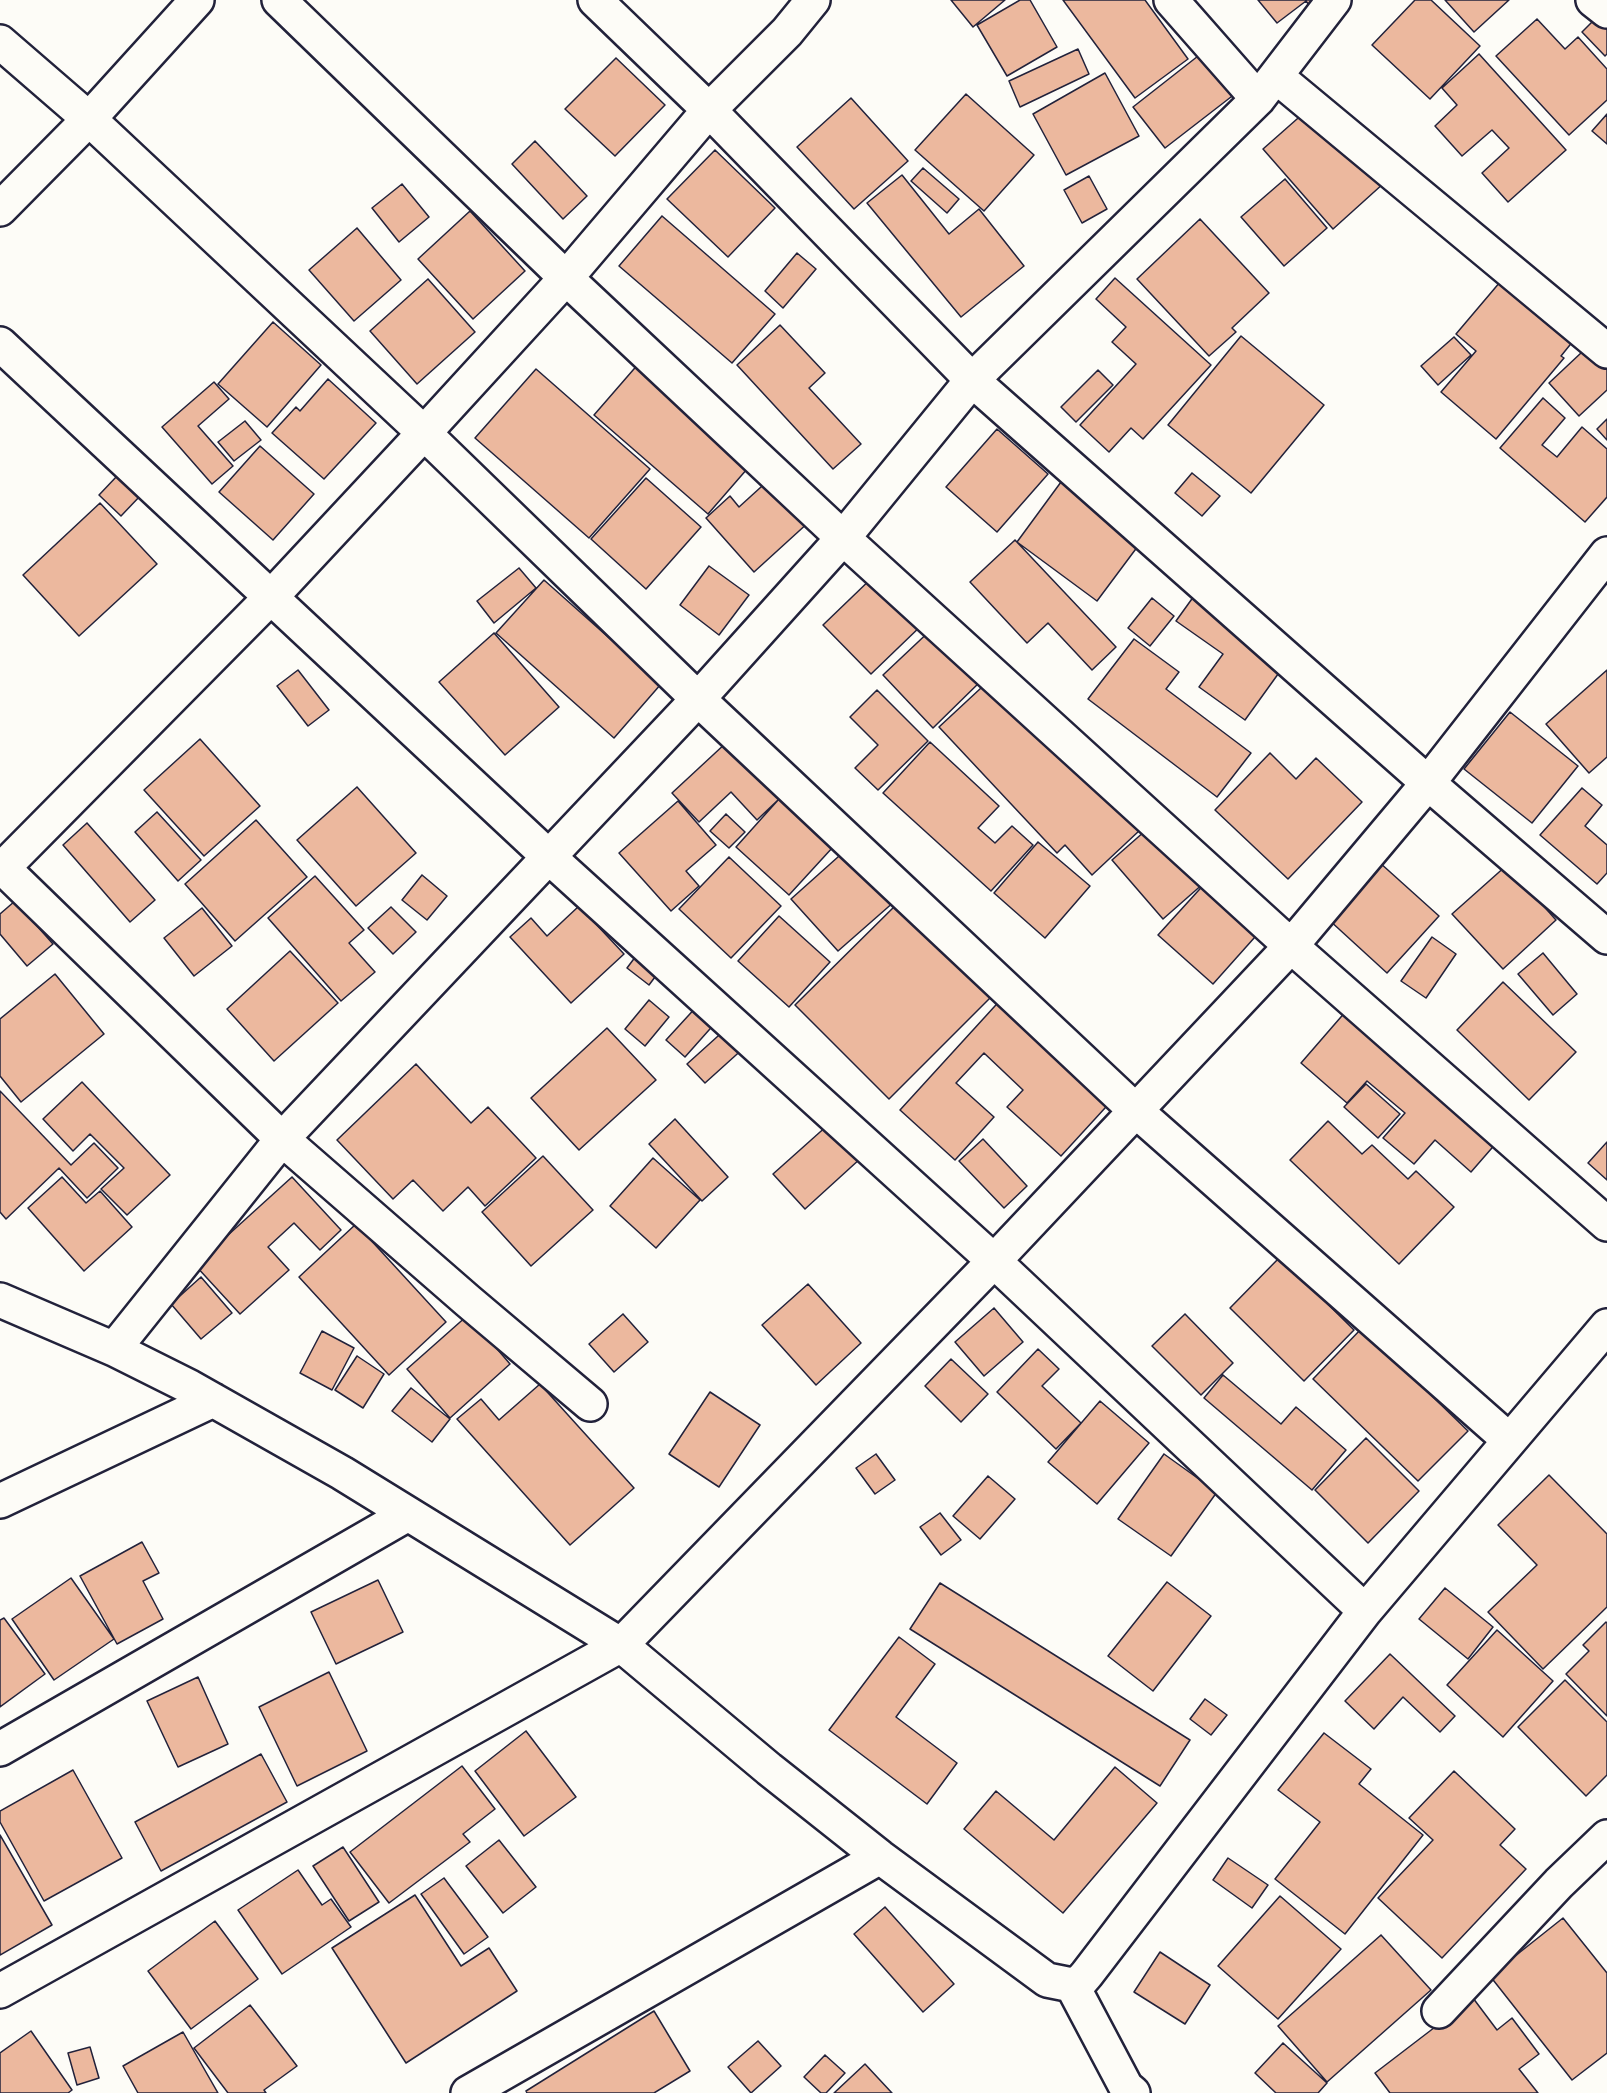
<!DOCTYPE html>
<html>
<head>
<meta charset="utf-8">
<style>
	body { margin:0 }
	canvas { display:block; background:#fdfcf7 }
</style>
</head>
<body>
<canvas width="1607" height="2093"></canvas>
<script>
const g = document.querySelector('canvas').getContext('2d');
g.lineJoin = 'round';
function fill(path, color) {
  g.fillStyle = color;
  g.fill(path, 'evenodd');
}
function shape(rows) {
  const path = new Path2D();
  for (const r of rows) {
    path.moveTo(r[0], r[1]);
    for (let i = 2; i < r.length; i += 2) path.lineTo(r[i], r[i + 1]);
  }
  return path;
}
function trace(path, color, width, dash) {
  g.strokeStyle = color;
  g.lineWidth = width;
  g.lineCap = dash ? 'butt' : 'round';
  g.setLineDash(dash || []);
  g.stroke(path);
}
const building = shape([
	[951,0,1005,0,973,27,951,0],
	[1020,0,1030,0,1057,47,1007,76,977,25,1020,0],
	[1063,0,1145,0,1188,59,1135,98,1063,0],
	[1258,0,1339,0,1318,17,1306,1,1277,23,1258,0],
	[1415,0,1431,0,1480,46,1430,99,1372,45,1415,0],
	[1445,0,1509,0,1474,32,1445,0],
	[1598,16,1607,25,1607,54,1605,56,1582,32,1598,16],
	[1537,19,1565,49,1578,37,1607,69,1607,100,1569,135,1496,56,1537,19],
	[1078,49,1089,74,1020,107,1009,81,1078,49],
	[1207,49,1240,90,1165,148,1133,107,1207,49],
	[1479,54,1566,150,1508,202,1482,173,1509,148,1492,130,1462,156,1435,126,1457,105,1442,88,1479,54],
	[616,58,665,105,615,156,565,109,616,58],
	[1105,73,1139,136,1066,175,1033,114,1105,73],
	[966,94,1034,155,984,211,915,150,966,94],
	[851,98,908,161,854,209,797,147,851,98],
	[1314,104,1384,183,1333,229,1263,149,1314,104],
	[1607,114,1607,144,1592,131,1607,114],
	[535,141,587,196,563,219,512,164,535,141],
	[715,150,775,208,728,257,667,199,715,150],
	[923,168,959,199,947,213,911,181,923,168],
	[902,175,949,234,979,209,1024,266,961,317,867,203,902,175],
	[1089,176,1107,209,1082,223,1064,190,1089,176],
	[1285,179,1327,228,1284,266,1241,217,1285,179],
	[402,184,429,217,399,242,372,208,402,184],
	[470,211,525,271,473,319,418,259,470,211],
	[662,216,775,314,732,363,619,266,662,216],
	[1200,219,1269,293,1232,328,1236,332,1209,356,1137,279,1200,219],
	[357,228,401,280,354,321,309,270,357,228],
	[797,253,816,269,783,308,765,291,797,253],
	[1506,275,1578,335,1561,356,1564,358,1496,439,1441,392,1476,351,1456,334,1506,275],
	[1115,278,1211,365,1143,439,1131,428,1109,452,1080,425,1136,364,1112,342,1126,327,1096,299,1115,278],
	[428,279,475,332,417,384,370,331,428,279],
	[273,322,321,365,267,427,218,384,273,322],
	[780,325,825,373,809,388,861,444,833,469,737,365,780,325],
	[1241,336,1324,405,1251,493,1168,425,1241,336],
	[1454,337,1471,355,1438,385,1421,366,1454,337],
	[1598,337,1607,347,1607,390,1579,416,1549,383,1598,337],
	[640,362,754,461,708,514,594,415,640,362],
	[536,369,650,469,589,538,475,438,536,369],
	[1098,370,1113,385,1076,422,1061,407,1098,370],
	[328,379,376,423,324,479,272,433,296,407,300,411,328,379],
	[214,382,229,399,198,426,233,466,212,484,162,427,214,382],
	[1543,398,1565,418,1542,445,1557,457,1582,427,1607,449,1607,497,1585,522,1500,448,1543,398],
	[1607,419,1607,440,1597,429,1607,419],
	[245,421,261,440,234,461,218,442,245,421],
	[997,429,1048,474,997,532,946,487,997,429],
	[260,446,314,494,273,540,219,492,260,446],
	[1192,473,1220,496,1202,516,1175,493,1192,473],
	[118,475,141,495,121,516,99,495,118,475],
	[772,477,810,521,754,572,706,518,730,496,739,507,772,477],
	[646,478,701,527,646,589,591,539,646,478],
	[1061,482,1141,542,1097,601,1017,542,1061,482],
	[100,503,157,564,79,636,23,575,100,503],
	[1015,540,1116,647,1092,670,1048,623,1027,643,970,582,1015,540],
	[709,566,749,595,719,635,680,605,709,566],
	[519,568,536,588,494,623,477,601,519,568],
	[877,573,925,622,871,674,823,625,877,573],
	[544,580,661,684,614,738,496,633,544,580],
	[1194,596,1286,663,1245,720,1199,687,1223,654,1176,621,1194,596],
	[1152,598,1174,616,1150,646,1128,628,1152,598],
	[935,626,985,677,933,728,883,675,935,626],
	[494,633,559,707,505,755,439,682,494,633],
	[1134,639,1179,672,1166,689,1251,753,1217,797,1088,699,1134,639],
	[298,670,329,710,308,726,277,686,298,670],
	[1607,670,1607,757,1589,773,1546,724,1607,670],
	[995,675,1140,830,1092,875,1065,845,1057,853,939,727,995,675],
	[877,690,928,741,878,790,855,768,878,745,850,717,877,690],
	[1510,712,1578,766,1532,823,1464,769,1510,712],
	[200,739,260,806,204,856,144,790,200,739],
	[727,742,779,799,757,820,731,792,699,822,672,793,727,742],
	[930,742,999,806,978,828,995,843,1012,826,1033,845,991,891,883,793,930,742],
	[1270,753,1296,779,1316,758,1362,802,1288,879,1215,810,1270,753],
	[357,787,416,853,356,906,297,840,357,787],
	[1582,788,1602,805,1585,826,1607,845,1607,873,1597,884,1540,835,1582,788],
	[779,799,833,847,789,895,736,847,779,799],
	[678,801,716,845,686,871,699,886,671,911,619,853,678,801],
	[157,812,201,860,178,881,135,832,157,812],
	[726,814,745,832,729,848,710,831,726,814],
	[256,820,307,877,235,941,185,884,256,820],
	[87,823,155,900,130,922,63,845,87,823],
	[1153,824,1204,883,1163,919,1112,860,1153,824],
	[1038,842,1090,886,1045,938,994,893,1038,842],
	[848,848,895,901,838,951,791,899,848,848],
	[729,857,781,906,731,958,679,909,729,857],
	[1379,862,1439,916,1387,973,1328,919,1379,862],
	[1507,865,1556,920,1503,969,1452,914,1507,865],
	[422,875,447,896,427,920,402,900,422,875],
	[315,876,364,930,349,943,375,972,341,1001,268,918,315,876],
	[1208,880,1263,928,1213,984,1158,935,1208,880],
	[902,899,995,993,889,1099,795,1005,902,899],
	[15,901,53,944,27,966,0,934,0,914,15,901],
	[579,906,624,954,571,1003,510,937,531,918,547,936,579,906],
	[391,907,416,932,393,954,368,928,391,907],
	[202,908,232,946,194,976,164,938,202,908],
	[779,916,830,962,789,1007,738,961,779,916],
	[1432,937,1456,954,1426,998,1401,981,1432,937],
	[642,948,664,965,649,985,627,968,642,948],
	[290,951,338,1003,274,1061,227,1009,290,951],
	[1543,953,1577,994,1553,1015,1518,974,1543,953],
	[55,974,104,1034,21,1102,0,1076,0,1019,55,974],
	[1503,982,1576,1052,1529,1100,1457,1030,1503,982],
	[1005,995,1116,1096,1061,1156,1007,1107,1023,1090,984,1053,956,1083,994,1117,955,1160,900,1110,1005,995],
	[649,1000,669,1017,645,1046,625,1029,649,1000],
	[699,1004,717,1021,685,1057,666,1040,699,1004],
	[1347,1010,1498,1141,1471,1172,1435,1140,1414,1164,1383,1138,1405,1113,1367,1081,1347,1103,1301,1063,1347,1010],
	[728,1027,746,1046,705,1083,687,1064,728,1027],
	[607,1028,656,1080,579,1150,531,1098,607,1028],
	[416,1064,471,1123,488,1107,536,1158,485,1206,468,1187,443,1211,413,1180,393,1199,337,1140,416,1064],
	[82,1082,170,1175,127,1215,101,1189,124,1168,90,1134,73,1151,43,1119,82,1082],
	[1366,1084,1400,1114,1378,1138,1344,1107,1366,1084],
	[0,1091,71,1165,94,1143,118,1168,87,1198,59,1168,6,1219,0,1212,0,1091],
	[675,1119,728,1177,702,1201,649,1144,675,1119],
	[1328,1121,1362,1154,1372,1145,1408,1179,1416,1171,1454,1207,1399,1264,1290,1160,1328,1121],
	[829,1124,861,1158,805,1209,773,1174,829,1124],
	[983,1139,1027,1186,1004,1208,959,1161,983,1139],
	[1607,1142,1607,1180,1588,1163,1607,1142],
	[543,1156,593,1210,531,1266,482,1212,543,1156],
	[653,1158,700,1200,656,1248,610,1206,653,1158],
	[62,1177,86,1203,100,1191,132,1227,84,1271,28,1208,62,1177],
	[292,1177,341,1230,320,1250,294,1223,268,1247,289,1270,240,1314,195,1265,292,1177],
	[356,1224,446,1322,389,1375,299,1277,356,1224],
	[1280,1257,1354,1330,1304,1381,1230,1308,1280,1257],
	[201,1277,232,1313,201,1339,171,1304,201,1277],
	[808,1284,861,1343,816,1385,762,1325,808,1284],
	[994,1308,1023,1342,984,1376,955,1342,994,1308],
	[623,1314,648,1342,614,1372,589,1344,623,1314],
	[1185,1314,1233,1363,1201,1395,1152,1346,1185,1314],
	[468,1315,510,1364,450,1418,407,1369,468,1315],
	[1362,1328,1468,1431,1418,1481,1313,1379,1362,1328],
	[322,1331,354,1348,332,1390,300,1373,322,1331],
	[1038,1349,1059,1369,1042,1386,1081,1423,1056,1449,997,1392,1038,1349],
	[357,1356,384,1374,363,1408,335,1390,357,1356],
	[951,1359,988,1394,961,1422,925,1386,951,1359],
	[1223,1375,1281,1424,1296,1407,1346,1450,1312,1490,1204,1398,1223,1375],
	[540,1384,634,1488,570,1545,457,1419,481,1399,499,1420,540,1384],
	[411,1388,450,1419,432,1442,392,1411,411,1388],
	[710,1392,760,1425,719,1487,669,1454,710,1392],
	[1100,1401,1149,1443,1097,1504,1048,1462,1100,1401],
	[1366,1438,1419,1491,1368,1543,1315,1490,1366,1438],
	[876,1454,895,1480,875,1494,856,1468,876,1454],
	[1164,1454,1217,1492,1171,1556,1118,1519,1164,1454],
	[1549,1475,1607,1534,1607,1607,1543,1669,1488,1612,1537,1565,1498,1525,1549,1475],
	[988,1476,1015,1499,980,1539,953,1516,988,1476],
	[940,1513,961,1540,941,1555,920,1527,940,1513],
	[142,1542,159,1573,143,1581,163,1619,117,1644,80,1576,142,1542],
	[71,1578,114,1639,54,1680,12,1619,71,1578],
	[378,1580,403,1632,336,1664,311,1612,378,1580],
	[1167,1582,1211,1616,1153,1691,1108,1656,1167,1582],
	[940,1583,1190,1740,1160,1786,910,1629,940,1583],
	[1445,1588,1493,1627,1468,1659,1419,1619,1445,1588],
	[4,1618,45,1674,0,1707,0,1620,4,1618],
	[1606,1622,1607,1623,1607,1716,1566,1674,1589,1651,1583,1645,1606,1622],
	[1497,1630,1553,1681,1503,1737,1447,1685,1497,1630],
	[899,1637,935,1664,896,1717,957,1763,927,1804,829,1730,899,1637],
	[1390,1654,1455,1716,1440,1732,1403,1697,1374,1729,1345,1701,1390,1654],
	[329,1672,367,1751,297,1786,259,1707,329,1672],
	[198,1677,228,1744,178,1767,147,1701,198,1677],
	[1565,1680,1607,1722,1607,1775,1586,1796,1518,1727,1565,1680],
	[1205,1699,1227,1715,1211,1735,1190,1719,1205,1699],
	[526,1731,576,1797,524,1836,475,1771,526,1731],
	[1324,1733,1371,1769,1359,1784,1423,1835,1345,1934,1275,1879,1320,1822,1278,1790,1324,1733],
	[261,1754,287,1802,161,1871,135,1822,261,1754],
	[462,1766,495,1809,463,1834,470,1842,389,1903,350,1852,462,1766],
	[1115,1767,1157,1803,1063,1913,964,1829,996,1791,1054,1840,1115,1767],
	[73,1770,122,1858,44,1901,0,1822,0,1811,73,1770],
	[1454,1771,1515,1829,1500,1845,1526,1869,1442,1958,1378,1898,1433,1840,1409,1818,1454,1771],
	[0,1835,52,1925,0,1955,0,1835],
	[499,1840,536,1887,503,1913,466,1866,499,1840],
	[343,1847,379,1902,349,1921,313,1866,343,1847],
	[1228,1858,1268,1885,1252,1908,1213,1880,1228,1858],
	[298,1870,322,1905,331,1899,351,1927,282,1974,238,1910,298,1870],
	[444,1878,488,1937,464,1954,421,1894,444,1878],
	[415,1895,461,1966,489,1948,517,1991,406,2063,332,1948,415,1895],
	[1280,1896,1341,1949,1278,2019,1218,1966,1280,1896],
	[885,1907,954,1984,923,2012,854,1934,885,1907],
	[1563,1918,1607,1973,1607,2053,1572,2080,1490,1976,1563,1918],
	[215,1921,258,1979,191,2029,148,1971,215,1921],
	[1381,1935,1431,1990,1327,2082,1278,2026,1381,1935],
	[1160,1952,1210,1985,1185,2024,1134,1992,1160,1952],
	[1473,1998,1497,2030,1512,2018,1539,2054,1519,2069,1538,2093,1390,2093,1375,2073,1473,1998],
	[250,2005,297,2066,264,2090,266,2093,228,2093,194,2048,250,2005],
	[654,2011,690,2071,654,2093,527,2093,526,2091,654,2011],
	[31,2031,72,2090,68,2093,0,2093,0,2053,31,2031],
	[183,2032,218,2093,138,2093,123,2066,183,2032],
	[758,2041,781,2066,751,2093,728,2067,758,2041],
	[1283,2043,1327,2083,1318,2093,1276,2093,1255,2073,1283,2043],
	[90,2047,99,2078,77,2085,68,2053,90,2047],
	[825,2055,845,2073,826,2093,821,2093,804,2077,825,2055],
	[865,2064,892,2093,834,2093,865,2064]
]);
fill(building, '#ecb89e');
trace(building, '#22223b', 1.5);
const minor = shape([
	[279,0,566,278,843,538,1291,946,1607,1224],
	[595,0,709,110,972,380,1428,783,1607,937],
	[1171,0,1258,99],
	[1593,0,1607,11],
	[0,42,89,119,424,433,698,699,1135,1110,1509,1440],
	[1277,77,1607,351],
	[0,209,89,119,197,0],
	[0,344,550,858,994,1261,1365,1611],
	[0,865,282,1139,468,1301,590,1404],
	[0,871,271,597,424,433,566,278,709,110,787,32,813,0],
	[0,1300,114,1349,190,1387,342,1473,621,1645,769,1769,880,1857,1047,1980,1072,1985,1081,1981,1087,1974,1365,1611,1607,1326],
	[114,1349,282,1139,698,699,843,538,972,380,1258,99,1334,0],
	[0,1501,213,1400],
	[0,1749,408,1514],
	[1072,1985,1126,2087,1133,2093],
	[0,1991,621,1645,994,1261,1291,946,1428,783,1607,554],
	[1439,2011,1559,1883,1607,1837],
	[468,2093,880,1857]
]);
trace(minor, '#22223b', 38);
trace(minor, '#fdfcf7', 33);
</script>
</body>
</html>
